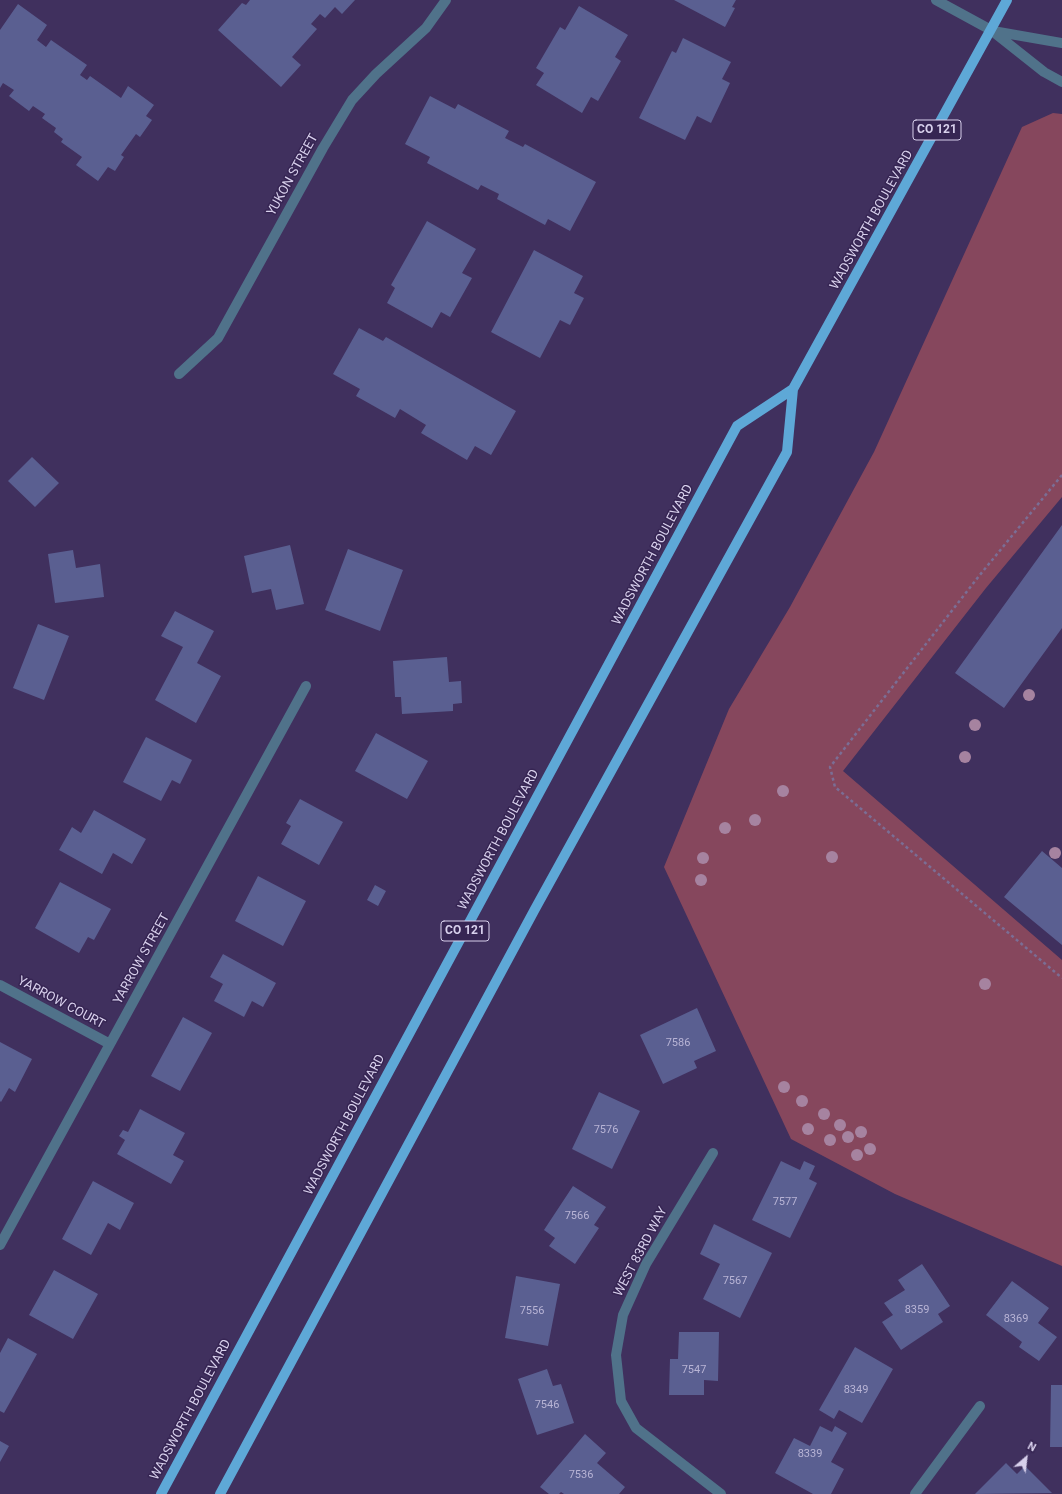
<!DOCTYPE html>
<html>
<head>
<meta charset="utf-8">
<style>
	body { margin:0 }
	#map { position:relative; width:1062px; height:1494px; overflow:hidden; background:#40305e; font-family:Roboto,sans-serif }
	canvas { display:block }
	.north { position:absolute; left:1006px; top:1438px; width:40px; height:40px; -webkit-text-stroke:3px #362553; paint-order:stroke; rotate:28deg; font-size:11px; font-weight:700; line-height:16px; text-align:center; color:#d8d0ec }
	.north::after { content:''; display:block; margin:auto; width:14px; height:18px; background:#d8d0ec; clip-path:polygon(50% 0,100% 100%,50% 72%,0 100%) }
</style>
</head>
<body>
<div id="map">
<canvas width="1062" height="1494"></canvas>
<div class="north">N</div>
</div>
<script>
const g = document.querySelector('canvas').getContext('2d');
g.lineJoin = 'round';
function fill(path, color) {
  g.fillStyle = color;
  g.fill(path, 'evenodd');
}
function shape(rows) {
  const path = new Path2D();
  for (const r of rows) {
    path.moveTo(r[0], r[1]);
    for (let i = 2; i < r.length; i += 2) path.lineTo(r[i], r[i + 1]);
  }
  return path;
}
function trace(path, color, width, dash) {
  g.strokeStyle = color;
  g.lineWidth = width;
  g.lineCap = dash ? 'butt' : 'round';
  g.setLineDash(dash || []);
  g.stroke(path);
}
function write(font, color, halo, rows, align = 'center') {
  g.font = font + ' Roboto,sans-serif';
  g.lineWidth = 3;
  g.setLineDash([]);
  g.textBaseline = 'middle';
  g.strokeStyle = halo;
  g.fillStyle = color;
  for (const [text, x, y, turn = 0] of rows) {
    g.save();
    g.translate(x, y);
    g.rotate((+turn || 0) * Math.PI / 180);
    g.textAlign = isNaN(turn) ? turn : align;
    if (halo) g.strokeText(text, 0, 0);
    g.fillText(text, 0, 0);
    g.restore();
  }
}
fill(shape([
	[1053,113,1062,114,1062,497,986,588,843,771,1062,960,1062,1266,895,1194,791,1139,664,867,729,709,790,607,874,452,1022,127]
]), '#86475d');
fill(shape([
	[250,0,355,0,342,14,335,7,325,18,320,14,311,24,317,29,292,57,301,65,281,87,218,30,242,3,246,5],
	[674,0,736,0,732,7,735,8,725,27],
	[18,4,47,25,37,40,46,47,51,40,87,65,80,75,87,80,90,76,121,98,128,86,154,105,146,116,152,120,140,137,136,134,121,155,124,157,115,171,108,167,98,181,76,165,82,157,61,142,63,139,54,132,56,128,42,118,45,114,33,106,29,111,9,96,14,90,3,83,0,88,0,30],
	[579,6,628,35,615,57,621,61,598,101,591,97,582,113,536,85,544,73,536,68,560,27,565,30],
	[683,38,731,62,722,79,730,83,711,123,697,116,685,140,639,118,672,51,676,53],
	[430,96,455,109,458,104,509,131,505,138,523,147,525,144,596,182,570,231,548,219,545,225,497,199,499,194,481,185,478,190,427,163,430,157,405,144],
	[427,221,476,249,462,273,472,278,450,317,441,312,432,328,387,303,395,288,391,285],
	[534,250,583,276,574,293,584,298,570,325,560,320,540,358,491,332],
	[359,328,383,341,386,337,516,411,491,455,475,446,467,460,421,433,426,425,400,409,395,418,356,396,360,389,333,374],
	[32,457,59,483,35,507,8,481],
	[1062,525,1062,628,1004,708,955,673],
	[290,545,304,604,276,610,271,589,252,593,244,556],
	[348,549,403,570,380,631,325,610],
	[73,550,76,568,100,564,104,597,55,603,48,554],
	[175,611,214,631,197,663,221,676,196,723,155,700,183,647,161,636],
	[38,624,69,636,44,700,13,688],
	[447,657,449,682,461,681,462,703,453,704,453,711,402,714,401,697,395,697,393,661],
	[376,733,428,761,407,799,355,771],
	[146,737,192,760,180,784,172,780,161,801,123,782],
	[300,799,343,822,319,865,281,844,291,826,286,823],
	[94,810,146,839,132,864,113,853,102,874,59,850,72,827,81,833],
	[1042,851,1062,868,1062,945,1004,897],
	[258,876,306,901,283,946,235,921],
	[60,882,111,909,94,940,88,937,79,953,35,928],
	[375,885,386,891,378,906,367,900],
	[223,954,276,983,263,1007,252,1001,244,1017,214,1001,223,984,210,977],
	[697,1008,716,1051,694,1061,697,1068,663,1084,640,1035],
	[183,1017,212,1033,180,1091,151,1076],
	[0,1042,32,1059,15,1092,9,1088,1,1102,0,1101],
	[599,1092,640,1111,612,1169,572,1149],
	[140,1109,185,1133,173,1155,184,1161,171,1184,117,1154,125,1140,119,1136,123,1130,128,1132],
	[781,1161,800,1170,804,1161,815,1166,809,1179,817,1183,790,1238,752,1220],
	[93,1181,134,1203,120,1230,108,1223,91,1255,62,1239],
	[573,1186,606,1207,594,1225,599,1228,575,1264,549,1246,555,1238,544,1230],
	[714,1224,772,1253,740,1318,703,1299,720,1264,700,1254],
	[922,1264,950,1306,938,1314,943,1322,901,1350,882,1322,893,1315,884,1303,905,1290,898,1280],
	[54,1270,98,1294,73,1339,29,1315],
	[516,1276,560,1284,548,1346,505,1338],
	[1012,1281,1049,1308,1038,1323,1057,1337,1039,1361,1019,1347,1022,1342,986,1315],
	[679,1332,719,1332,718,1381,704,1380,704,1395,669,1395,670,1359,678,1359],
	[8,1338,37,1354,4,1413,0,1411,0,1353],
	[855,1347,893,1369,862,1423,839,1410,834,1419,819,1410],
	[547,1369,553,1386,561,1384,574,1423,537,1435,518,1379],
	[1051,1385,1062,1385,1062,1447,1050,1447],
	[820,1426,832,1432,835,1426,847,1433,831,1462,844,1469,831,1494,813,1494,775,1473,794,1438,810,1446],
	[585,1434,606,1453,597,1463,625,1487,619,1494,564,1494,561,1492,559,1494,549,1494,540,1487],
	[0,1441,9,1446,0,1462],
	[1006,1463,1017,1474,1025,1466,1052,1493,975,1494]
]), '#5a5f91');
trace(shape([
	[1062,475,979,576,830,767,835,787,1062,978]
]), '#7b6e95', 2.5, [3, 3]);
trace(shape([
	[936,0,991,30,1044,72,1062,82],
	[993,31,1062,43],
	[179,374,218,338,323,148,352,100,376,74,426,28,446,0],
	[0,985,110,1044],
	[713,1153,646,1264,623,1315,616,1355,621,1401,636,1428,721,1494],
	[0,1245,306,686],
	[915,1494,980,1406]
]), '#50728a', 10);
trace(shape([
	[161,1494,737,426,793,389],
	[220,1494,535,909,787,452,793,389,1007,0]
]), '#5ea8d7', 10);
g.fillStyle = '#a683a0';
for (const [x, y] of [
	[1029,695],
	[975,725],
	[965,757],
	[783,791],
	[755,820],
	[725,828],
	[1055,853],
	[832,857],
	[703,858],
	[701,880],
	[985,984],
	[784,1087],
	[802,1101],
	[824,1114],
	[840,1125],
	[808,1129],
	[861,1132],
	[848,1137],
	[830,1140],
	[870,1149],
	[857,1155]
]) {
  g.beginPath();
  g.arc(x, y, 6, 0, 2 * Math.PI);
  g.fill();
}
write('11px', '#b8b4d5', null, [
	["7586",678,1043],
	["7576",606,1130],
	["7577",785,1202],
	["7566",577,1216],
	["7567",735,1281],
	["8359",917,1310],
	["7556",532,1311],
	["8369",1016,1319],
	["7547",694,1370],
	["8349",856,1390],
	["7546",547,1405],
	["8339",810,1454],
	["7536",581,1475]
]);
for (const [x, y, w] of [
	[937,130,48],
	[465,931,48]
]) {
  const box = new Path2D();
  box.roundRect(x - w / 2, y - 10, w, 20, 3);
  g.fillStyle = '#362553';
  g.fill(box);
  trace(box, '#d8d0ec', 1);
}
write('bold 12px', '#d8d0ec', null, [
	["CO 121",937,130],
	["CO 121",465,931]
]);
write('13px', '#d8d0ec', '#362553', [
	["YUKON STREET",293,175,-61],
	["WADSWORTH BOULEVARD",872,220,-61],
	["WADSWORTH BOULEVARD",653,555,-62],
	["WADSWORTH BOULEVARD",499,840,-62],
	["YARROW STREET",142,959,-61],
	["YARROW COURT",61,1003,28],
	["WADSWORTH BOULEVARD",345,1125,-62],
	["WEST 83RD WAY",641,1252,-62],
	["WADSWORTH BOULEVARD",191,1410,-62]
]);
</script>
</body>
</html>
